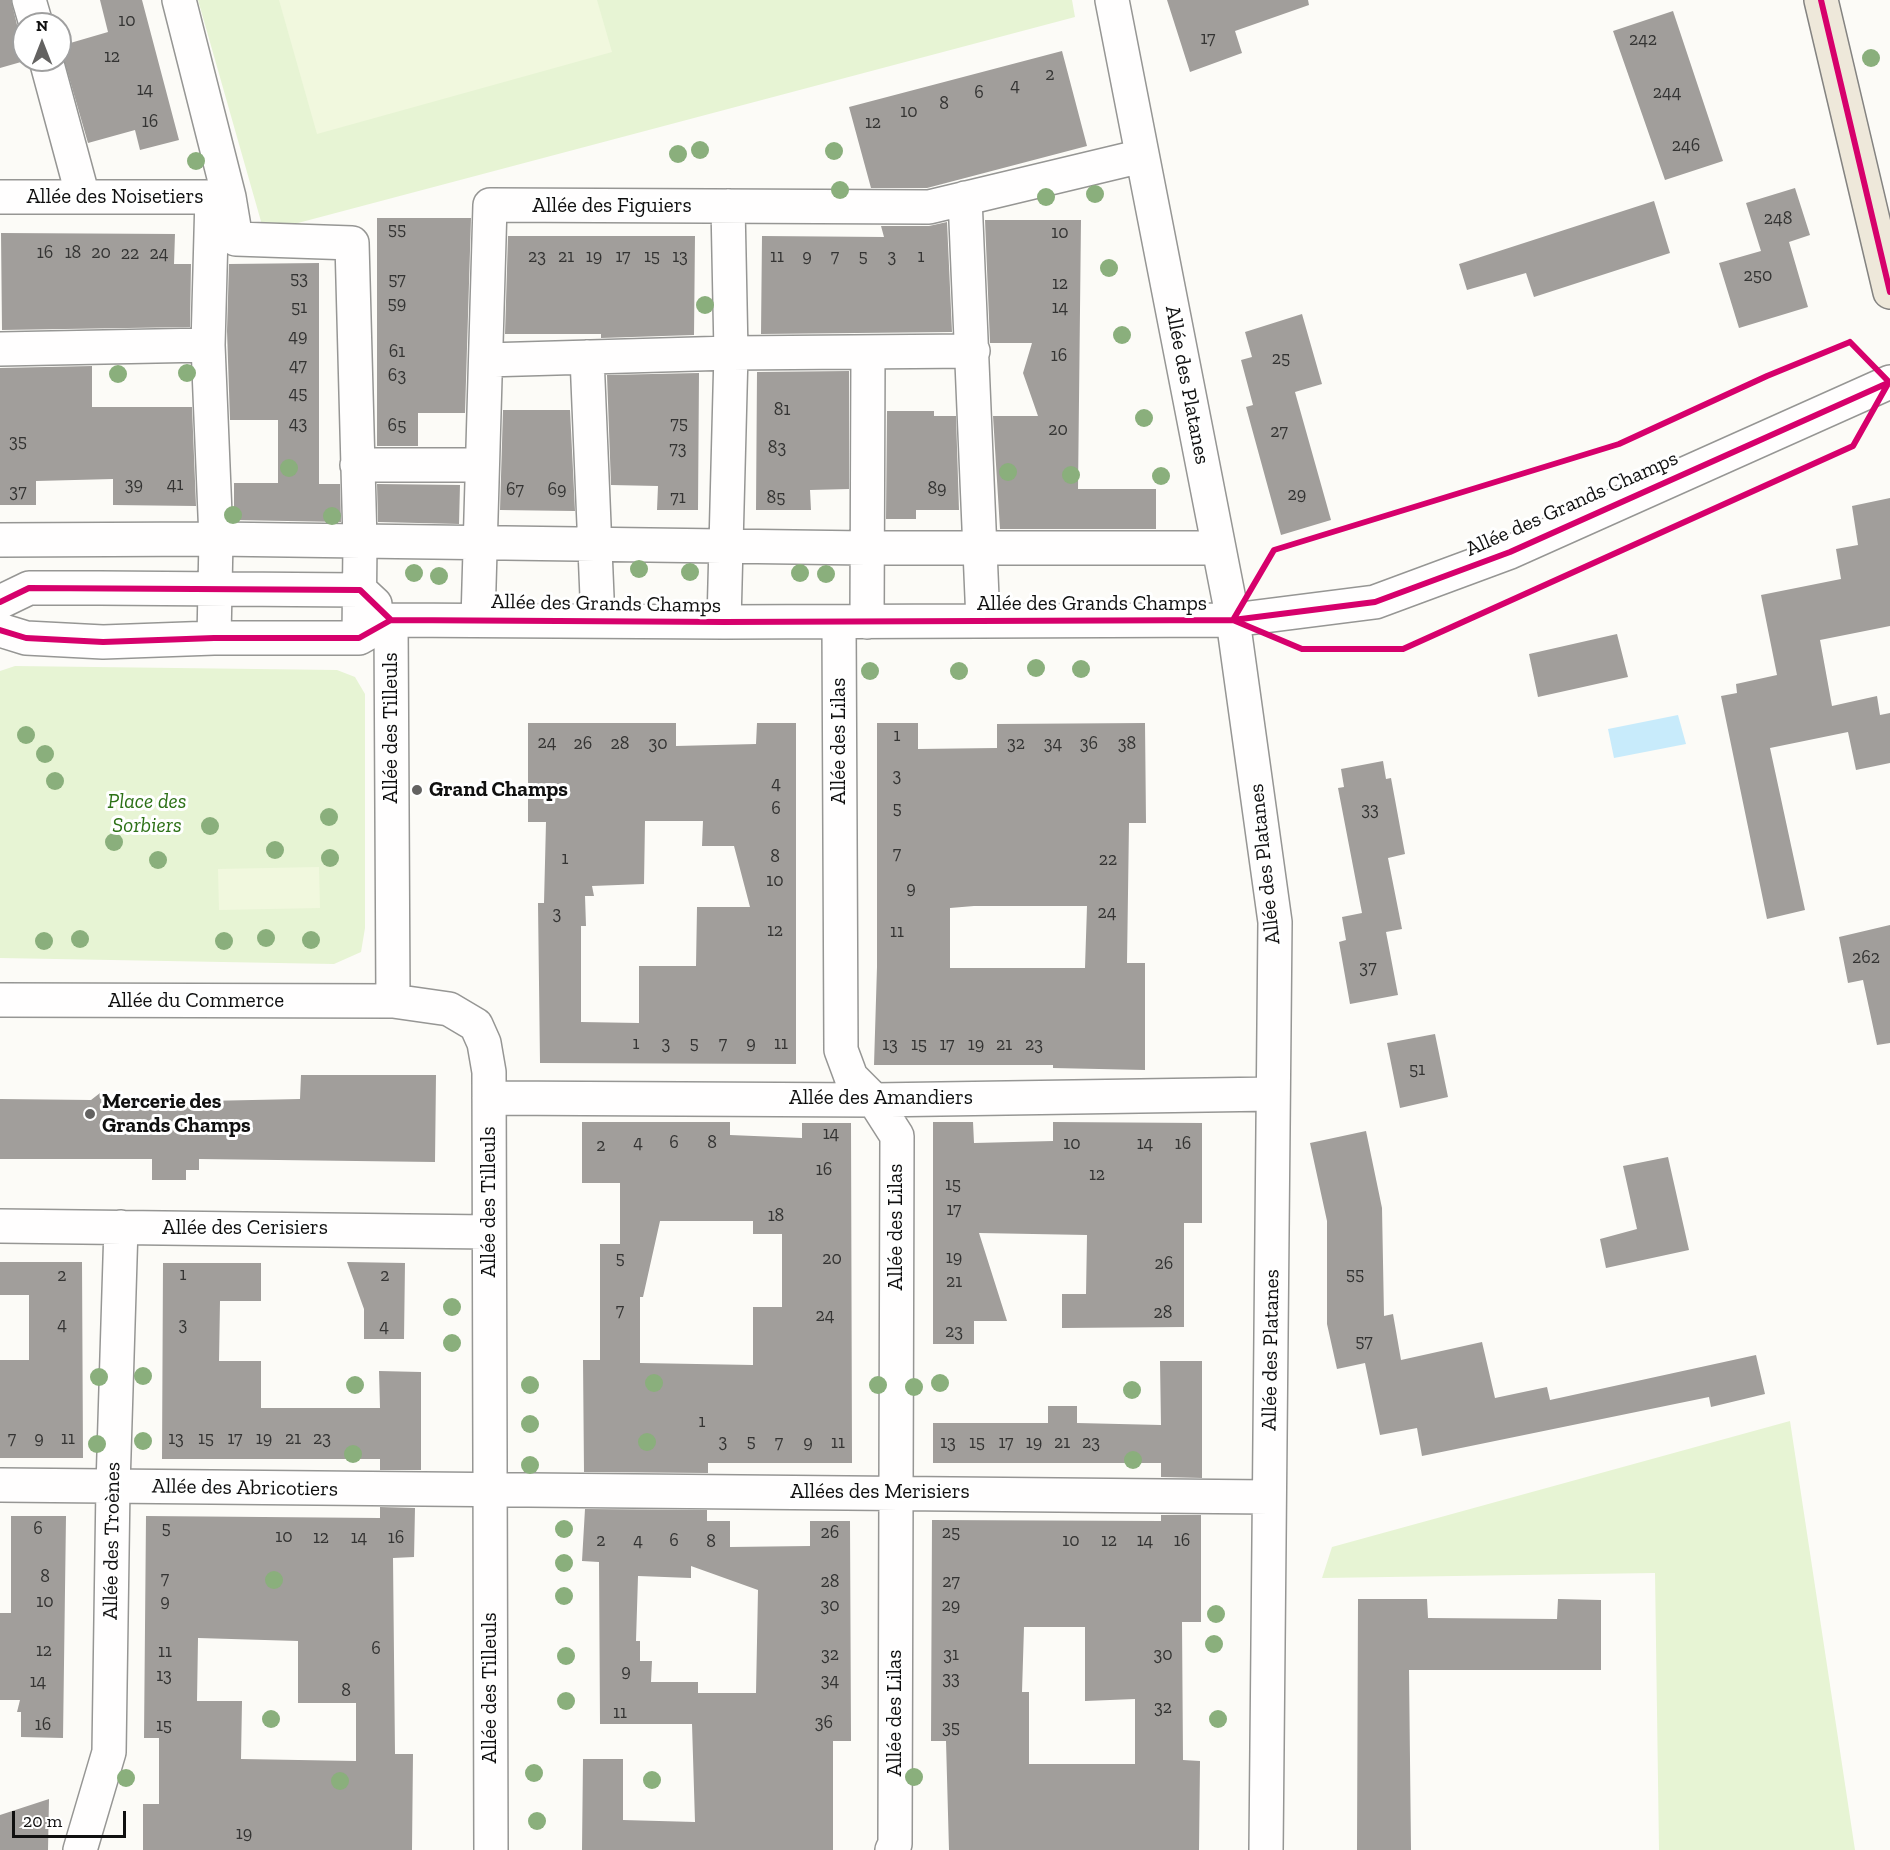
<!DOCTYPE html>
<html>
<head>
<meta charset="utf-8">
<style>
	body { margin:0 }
	#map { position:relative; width:1890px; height:1850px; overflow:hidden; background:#fcfbf7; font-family:"Zilla Slab",serif }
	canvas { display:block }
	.north { position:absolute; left:12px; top:12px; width:60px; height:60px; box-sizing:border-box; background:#fff; border:2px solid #9f9f9f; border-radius:50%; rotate:0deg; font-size:16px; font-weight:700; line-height:24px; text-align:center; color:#101010 }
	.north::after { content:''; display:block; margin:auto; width:21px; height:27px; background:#636261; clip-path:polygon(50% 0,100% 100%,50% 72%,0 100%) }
	.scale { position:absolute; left:12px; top:1811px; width:114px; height:27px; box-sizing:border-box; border:3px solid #101010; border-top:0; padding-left:8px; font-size:18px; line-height:21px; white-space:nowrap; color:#101010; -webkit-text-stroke:4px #fff; paint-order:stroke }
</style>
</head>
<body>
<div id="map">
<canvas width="1890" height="1850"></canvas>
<div class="north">N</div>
<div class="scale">20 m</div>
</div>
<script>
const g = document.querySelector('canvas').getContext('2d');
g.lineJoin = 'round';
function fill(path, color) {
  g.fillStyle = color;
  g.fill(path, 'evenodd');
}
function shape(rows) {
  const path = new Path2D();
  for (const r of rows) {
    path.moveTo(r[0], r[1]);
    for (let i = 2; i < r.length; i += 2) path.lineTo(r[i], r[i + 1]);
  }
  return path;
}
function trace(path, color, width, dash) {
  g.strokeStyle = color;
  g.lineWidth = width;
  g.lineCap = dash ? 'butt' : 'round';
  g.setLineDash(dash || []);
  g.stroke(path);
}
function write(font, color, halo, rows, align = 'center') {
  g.font = font + ' "Zilla Slab",serif';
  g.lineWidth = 6;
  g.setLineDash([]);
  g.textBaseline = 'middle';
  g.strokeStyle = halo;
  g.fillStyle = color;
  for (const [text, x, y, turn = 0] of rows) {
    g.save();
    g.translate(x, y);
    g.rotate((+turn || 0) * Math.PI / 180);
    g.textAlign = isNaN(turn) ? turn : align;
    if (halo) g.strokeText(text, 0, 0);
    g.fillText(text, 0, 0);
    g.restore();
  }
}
fill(shape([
	[198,0,1072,0,1075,17,264,232],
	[15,666,337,670,355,677,365,694,365,928,361,952,334,964,0,958,0,671],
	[1790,1421,1855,1850,1659,1850,1655,1573,1322,1578,1332,1547]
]), '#e7f4d4');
fill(shape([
	[279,0,597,0,612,52,317,134],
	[319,867,320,908,219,910,218,869]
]), '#f1f8de');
fill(shape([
	[1678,715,1686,744,1614,758,1608,729]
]), '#c8ebfb');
fill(shape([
	[0,0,11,0,18,29,24,38,24,60,28,60,0,68],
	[100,0,142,0,179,140,140,150,135,130,88,143,60,46,108,32],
	[1167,0,1308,0,1309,5,1235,31,1242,53,1190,72],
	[1673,11,1723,161,1665,180,1613,31],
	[1062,51,1087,146,927,188,871,188,849,107],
	[1795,188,1810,235,1789,242,1808,307,1739,328,1719,263,1761,251,1746,203],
	[1654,201,1670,253,1534,297,1526,273,1467,290,1459,264],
	[377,218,471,218,465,413,418,413,418,446,377,446],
	[985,220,1081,220,1078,489,1156,489,1156,529,1000,529,993,416,1038,416,1023,373,1032,343,990,343],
	[947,222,952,332,761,334,762,236,884,237,881,226,929,226],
	[1,233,175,234,174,264,191,264,190,327,2,330],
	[508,236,695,236,694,335,601,338,601,334,505,334],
	[319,263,319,484,340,484,341,522,234,520,234,483,278,483,278,420,230,420,227,331,229,264],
	[1302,314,1322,384,1295,392,1331,520,1281,535,1246,407,1253,405,1241,360,1252,357,1245,332],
	[92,366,92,407,192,407,196,506,113,505,113,479,36,481,36,505,0,505,0,368],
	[849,371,849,489,810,490,811,510,756,510,757,372],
	[699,373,698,510,657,510,658,486,611,485,607,375],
	[503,410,570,410,575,511,500,510],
	[887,411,934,411,934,416,956,416,959,510,916,510,916,519,886,519],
	[377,484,460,485,459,524,378,522],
	[1890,498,1890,626,1820,640,1832,706,1877,696,1880,715,1890,713,1890,763,1856,770,1848,732,1770,748,1805,910,1767,919,1721,696,1737,693,1736,684,1777,675,1761,595,1841,579,1836,549,1858,545,1852,506],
	[1617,634,1628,677,1538,697,1529,654],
	[528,723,676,723,676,746,756,744,757,723,796,723,796,1064,540,1063,538,903,544,903,546,822,528,822],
	[645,821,703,821,702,846,734,846,750,907,697,907,696,966,639,966,639,1023,581,1022,581,926,586,926,585,896,594,896,592,886,644,884],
	[877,723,918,723,918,749,997,748,997,724,1145,723,1146,823,1129,823,1127,963,1145,963,1145,1070,1053,1068,1053,1065,874,1065,877,967],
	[974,906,1087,906,1085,968,950,968,950,908],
	[1383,761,1386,779,1391,778,1405,854,1388,858,1402,929,1386,932,1398,995,1350,1004,1339,942,1346,940,1342,917,1362,913,1338,788,1344,787,1341,769],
	[1890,925,1890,1043,1877,1045,1863,980,1848,983,1839,937],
	[1435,1034,1448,1097,1400,1108,1387,1043],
	[301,1075,436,1075,435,1162,199,1159,199,1170,186,1170,186,1180,152,1180,152,1159,0,1159,0,1099,91,1100,100,1093,107,1100,189,1101,199,1093,205,1101,300,1099],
	[582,1122,730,1122,730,1135,802,1138,802,1123,851,1123,852,1463,708,1463,708,1473,584,1472,583,1360,600,1360,600,1244,620,1244,620,1183,582,1183],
	[660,1221,753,1221,753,1234,782,1234,782,1307,753,1307,753,1365,640,1363,640,1297,643,1297],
	[933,1122,973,1122,974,1143,1053,1141,1053,1122,1202,1123,1202,1223,1184,1223,1184,1327,1062,1328,1062,1294,1086,1294,1087,1235,979,1233,1007,1321,974,1321,974,1344,933,1344],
	[1366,1131,1382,1208,1384,1316,1393,1314,1401,1360,1482,1342,1495,1398,1547,1387,1550,1400,1756,1355,1765,1394,1711,1407,1709,1397,1422,1456,1417,1428,1380,1435,1365,1363,1337,1369,1327,1324,1327,1221,1310,1143],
	[1668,1157,1689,1250,1606,1268,1600,1239,1637,1229,1623,1166],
	[0,1262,82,1262,83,1458,0,1458,0,1360,29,1360,29,1295,0,1295],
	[347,1262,405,1263,404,1339,364,1339,364,1309],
	[163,1263,261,1263,261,1301,220,1301,219,1361,261,1361,261,1408,380,1408,379,1371,421,1372,421,1470,380,1470,380,1459,162,1459],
	[1160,1361,1202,1361,1202,1478,1161,1477,1161,1463,933,1463,933,1423,1048,1423,1048,1406,1077,1406,1077,1423,1161,1425],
	[380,1507,415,1508,414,1557,393,1558,395,1754,413,1754,412,1850,143,1850,143,1804,159,1804,159,1738,144,1738,146,1516,380,1518],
	[198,1638,298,1641,298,1703,356,1703,356,1761,241,1759,242,1701,197,1701],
	[585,1509,707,1510,707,1521,730,1521,730,1547,810,1546,810,1521,850,1521,851,1741,833,1741,833,1850,582,1850,583,1759,623,1759,623,1820,695,1822,692,1724,600,1724,599,1562,582,1561],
	[691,1566,758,1590,756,1693,698,1693,698,1682,651,1682,652,1661,640,1661,640,1641,636,1641,638,1576,691,1578],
	[1161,1515,1201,1515,1201,1622,1182,1622,1183,1760,1200,1761,1199,1850,949,1850,946,1741,931,1741,932,1520,1161,1521],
	[1024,1627,1085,1627,1085,1701,1135,1699,1135,1764,1029,1764,1029,1692,1022,1692],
	[11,1516,66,1516,63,1738,21,1737,21,1712,17,1712,20,1700,0,1700,0,1613,11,1613],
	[1358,1599,1427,1599,1428,1618,1557,1619,1558,1599,1601,1600,1601,1670,1409,1670,1411,1850,1357,1850],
	[49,1799,48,1850,0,1850,0,1815]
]), '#a19e9b');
const minor = shape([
	[29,0,36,24],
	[179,0,229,197,236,239,352,243,360,542,359,638],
	[1112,0,1233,620,1275,922,1266,1850],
	[46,60,83,197],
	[0,197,229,197],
	[212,197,208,345,216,539,214,638],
	[965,198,983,621],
	[0,349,208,345],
	[587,357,598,621],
	[486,360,731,353,973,351],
	[357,465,482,465],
	[0,540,216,539,866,548,1219,548],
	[0,602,29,588,99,588,360,590,375,604],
	[391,620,393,1001,449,1009,476,1025,484,1043,489,1072,491,1850],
	[478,620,490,205,929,207,1142,156],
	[724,622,731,353,728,206],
	[839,622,841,1050,851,1077,874,1100,897,1136,895,1844,892,1850],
	[867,622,868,352],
	[0,630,26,638,103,642,214,638,359,638,391,620,724,622,1233,620,1375,602,1510,552,1890,382],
	[0,1000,393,1001],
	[489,1098,874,1100,1273,1094],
	[0,1226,489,1232],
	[0,1485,1269,1497],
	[80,1850,109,1752,113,1486,121,1227]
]);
const major = shape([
	[1821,0,1890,292]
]);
trace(minor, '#969694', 36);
trace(major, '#848381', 36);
trace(minor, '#fffefe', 33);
trace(major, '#eee8da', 33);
trace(shape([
	[1821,0,1890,292],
	[1850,342,1889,382,1853,446,1403,649,1302,649,1233,620,1274,550,1619,444,1767,376,1850,342],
	[0,602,29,588,360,590,391,620],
	[0,630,26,638,103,642,214,638,359,638,391,620,724,622,1233,620,1375,602,1510,552,1890,382]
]), '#d6006c', 6);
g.fillStyle = '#8aaf7c';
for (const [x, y] of [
	[1871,58],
	[700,150],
	[834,151],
	[678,154],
	[196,161],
	[840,190],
	[1095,194],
	[1046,197],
	[1109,268],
	[705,305],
	[1122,335],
	[187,373],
	[118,374],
	[1144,418],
	[289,468],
	[1008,472],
	[1071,475],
	[1161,476],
	[233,515],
	[332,516],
	[639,569],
	[690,572],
	[414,573],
	[800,573],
	[826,574],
	[439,576],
	[1036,668],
	[1081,669],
	[870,671],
	[959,671],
	[26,735],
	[45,754],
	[55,781],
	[329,817],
	[210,826],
	[114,842],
	[275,850],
	[330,858],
	[158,860],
	[266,938],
	[80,939],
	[311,940],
	[44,941],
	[224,941],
	[452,1307],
	[452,1343],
	[143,1376],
	[99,1377],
	[654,1383],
	[940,1383],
	[355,1385],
	[530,1385],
	[878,1385],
	[914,1387],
	[1132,1390],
	[530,1424],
	[143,1441],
	[647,1442],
	[97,1444],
	[353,1454],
	[1133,1460],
	[530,1465],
	[564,1529],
	[564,1563],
	[274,1580],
	[564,1596],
	[1216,1614],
	[1214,1644],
	[566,1656],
	[566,1701],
	[271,1719],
	[1218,1719],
	[534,1773],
	[914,1777],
	[126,1778],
	[652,1780],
	[340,1781],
	[537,1821]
]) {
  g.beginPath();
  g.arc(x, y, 9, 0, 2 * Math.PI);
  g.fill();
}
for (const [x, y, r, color] of [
	[417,790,6,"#636261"],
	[90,1114,6,"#636261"]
]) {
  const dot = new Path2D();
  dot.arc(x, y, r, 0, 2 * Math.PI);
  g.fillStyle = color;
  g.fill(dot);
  trace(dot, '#fff', 2);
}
write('18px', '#343433', null, [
	["10",127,21],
	["17",1208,39],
	["242",1643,40],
	["12",112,57],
	["2",1050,75],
	["4",1015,86],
	["14",145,90],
	["6",979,93],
	["244",1667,93],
	["8",944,104],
	["10",909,112],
	["16",150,122],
	["12",873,123],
	["246",1686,146],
	["248",1778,219],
	["55",397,230],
	["10",1060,233],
	["16",45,253],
	["18",73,253],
	["20",101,253],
	["22",130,254],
	["24",159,254],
	["23",537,257],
	["21",566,257],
	["19",594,257],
	["17",623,257],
	["15",652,257],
	["13",680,257],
	["11",777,257],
	["9",807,257],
	["7",835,257],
	["5",863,257],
	["3",892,257],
	["1",921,257],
	["250",1758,276],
	["53",299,279],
	["57",397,280],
	["12",1060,284],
	["59",397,304],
	["51",299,308],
	["14",1060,308],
	["49",298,337],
	["61",397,352],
	["16",1059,356],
	["25",1281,359],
	["47",298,366],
	["63",397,376],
	["45",298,394],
	["81",782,410],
	["43",298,424],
	["75",679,424],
	["65",397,426],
	["20",1058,430],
	["27",1279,432],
	["35",18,442],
	["83",777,448],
	["73",678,449],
	["39",134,485],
	["41",175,485],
	["89",937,489],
	["67",515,490],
	["69",557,490],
	["37",18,492],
	["29",1297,495],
	["71",678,498],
	["85",776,498],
	["1",897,736],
	["24",547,743],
	["26",583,744],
	["28",620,744],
	["30",658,744],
	["32",1016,744],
	["34",1053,744],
	["36",1089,744],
	["38",1127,744],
	["3",897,776],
	["4",776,784],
	["6",776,809],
	["5",897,809],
	["33",1370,810],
	["7",897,854],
	["8",775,857],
	["1",565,859],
	["22",1108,860],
	["10",775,881],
	["9",911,889],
	["24",1107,913],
	["3",557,914],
	["12",775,931],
	["11",897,932],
	["262",1866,958],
	["37",1368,968],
	["1",636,1044],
	["3",666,1044],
	["5",694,1044],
	["7",723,1044],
	["9",751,1044],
	["11",781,1044],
	["13",890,1045],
	["15",919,1045],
	["17",947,1045],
	["19",976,1045],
	["21",1004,1045],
	["23",1034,1045],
	["51",1417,1070],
	["14",831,1134],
	["4",638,1143],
	["6",674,1143],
	["8",712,1143],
	["10",1072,1144],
	["14",1145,1144],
	["16",1183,1144],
	["2",601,1146],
	["16",824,1170],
	["12",1097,1175],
	["15",953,1185],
	["17",954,1210],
	["18",776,1216],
	["19",954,1258],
	["5",620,1259],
	["20",832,1259],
	["26",1164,1264],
	["1",183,1275],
	["55",1355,1275],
	["2",62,1276],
	["2",385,1276],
	["21",954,1282],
	["7",620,1311],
	["28",1163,1313],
	["24",825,1316],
	["4",62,1325],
	["3",183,1325],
	["4",384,1327],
	["23",954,1332],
	["57",1364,1342],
	["1",702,1422],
	["7",12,1439],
	["9",39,1439],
	["11",68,1439],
	["13",176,1439],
	["15",206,1439],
	["17",235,1439],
	["19",264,1439],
	["21",293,1439],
	["23",322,1439],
	["3",723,1442],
	["5",751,1442],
	["7",779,1443],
	["9",808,1443],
	["11",838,1443],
	["13",948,1443],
	["15",977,1443],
	["17",1006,1443],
	["19",1034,1443],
	["21",1062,1443],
	["23",1091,1443],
	["6",38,1529],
	["5",166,1529],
	["26",830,1533],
	["25",951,1533],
	["10",284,1537],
	["12",321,1538],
	["14",359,1538],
	["16",396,1538],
	["2",601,1541],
	["4",638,1541],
	["6",674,1541],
	["10",1071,1541],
	["12",1109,1541],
	["14",1145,1541],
	["16",1182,1541],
	["8",711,1542],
	["8",45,1577],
	["7",165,1579],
	["28",830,1582],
	["27",951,1582],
	["10",45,1602],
	["9",165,1602],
	["30",830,1606],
	["29",951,1606],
	["6",376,1649],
	["12",44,1651],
	["11",165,1652],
	["32",830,1655],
	["31",951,1655],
	["30",1163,1655],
	["9",626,1672],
	["13",164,1676],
	["33",951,1679],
	["34",830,1681],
	["14",38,1682],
	["8",346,1691],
	["32",1163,1708],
	["11",620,1713],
	["36",824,1723],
	["16",43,1725],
	["15",164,1726],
	["35",951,1728],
	["19",244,1834]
]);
write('21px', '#101010', '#fff', [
	["Allée des Noisetiers",115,197],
	["Allée des Figuiers",612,206],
	["Allée des Platanes",1187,385,79],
	["Allée des Grands Champs",1572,504,-24],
	["Allée des Grands Champs",606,604,1],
	["Allée des Grands Champs",1092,604],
	["Allée des Tilleuls",391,728,-90],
	["Allée des Lilas",839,741,-90],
	["Allée des Platanes",1265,864,-96],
	["Allée du Commerce",196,1001],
	["Allée des Amandiers",881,1098],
	["Allée des Tilleuls",489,1202,-90],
	["Allée des Lilas",896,1227,-90],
	["Allée des Cerisiers",245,1228],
	["Allée des Platanes",1271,1350,-89],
	["Allée des Abricotiers",245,1488,1],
	["Allées des Merisiers",880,1492],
	["Allée des Troènes",112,1541,-89],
	["Allée des Tilleuls",490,1688,-90],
	["Allée des Lilas",895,1713,-90]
]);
write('bold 21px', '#101010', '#fff', [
	["Grand Champs",429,790],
	["Mercerie des",102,1102],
	["Grands Champs",102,1126]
], 'left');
write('italic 21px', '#2d7117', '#fff', [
	["Place des",147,802],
	["Sorbiers",147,826]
]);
</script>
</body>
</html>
